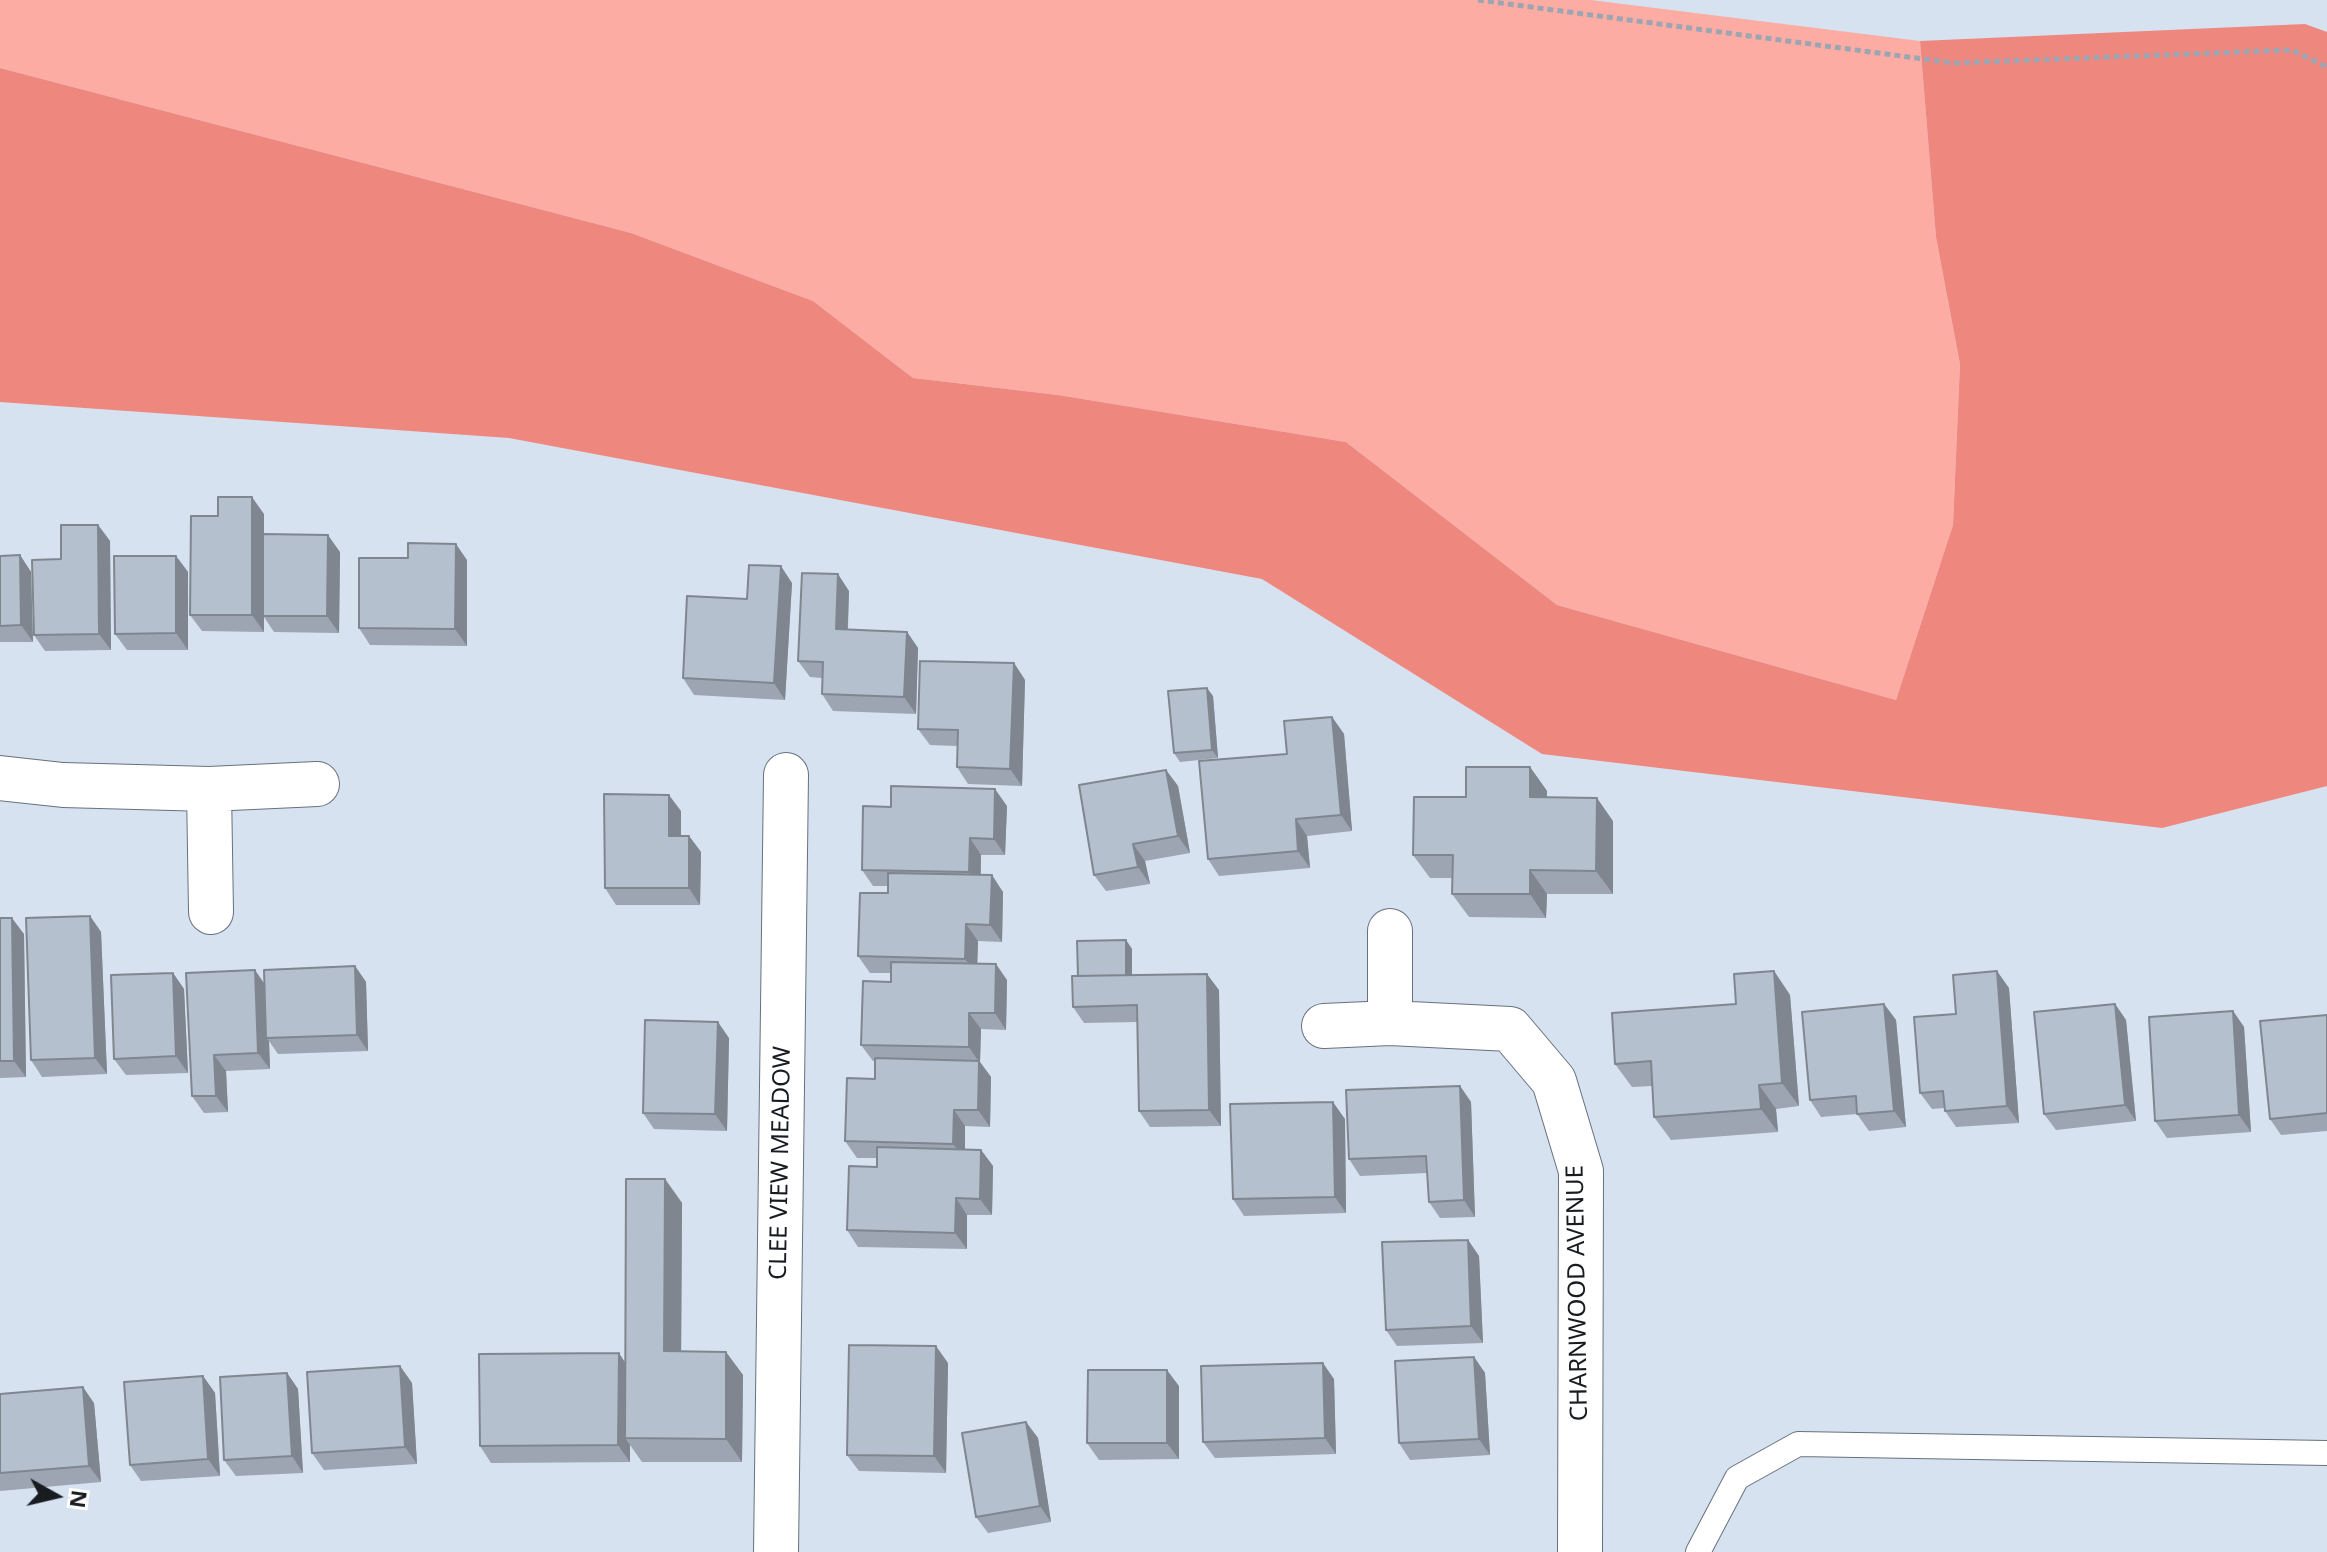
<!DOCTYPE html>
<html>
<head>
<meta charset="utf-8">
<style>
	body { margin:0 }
	#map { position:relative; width:2327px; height:1552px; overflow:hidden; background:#d7e2f1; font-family:"Noto Sans",sans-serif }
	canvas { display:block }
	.north { position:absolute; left:16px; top:1456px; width:80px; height:80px; -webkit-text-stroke:6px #fff; paint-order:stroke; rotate:98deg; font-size:22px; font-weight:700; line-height:32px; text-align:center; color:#181c21 }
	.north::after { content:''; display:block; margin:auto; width:28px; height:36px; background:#181c21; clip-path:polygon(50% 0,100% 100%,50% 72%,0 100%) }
</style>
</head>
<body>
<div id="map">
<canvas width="2327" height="1552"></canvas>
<div class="north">N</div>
</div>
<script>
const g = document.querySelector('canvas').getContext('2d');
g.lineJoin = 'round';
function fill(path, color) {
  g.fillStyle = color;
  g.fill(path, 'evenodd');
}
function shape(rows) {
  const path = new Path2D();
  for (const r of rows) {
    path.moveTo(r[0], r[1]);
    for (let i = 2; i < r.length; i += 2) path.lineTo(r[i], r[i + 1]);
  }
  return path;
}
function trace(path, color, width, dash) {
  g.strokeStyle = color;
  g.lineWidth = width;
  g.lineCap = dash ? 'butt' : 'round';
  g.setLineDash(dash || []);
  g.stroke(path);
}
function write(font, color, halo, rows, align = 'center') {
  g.font = font + ' "Noto Sans",sans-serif';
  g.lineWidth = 8;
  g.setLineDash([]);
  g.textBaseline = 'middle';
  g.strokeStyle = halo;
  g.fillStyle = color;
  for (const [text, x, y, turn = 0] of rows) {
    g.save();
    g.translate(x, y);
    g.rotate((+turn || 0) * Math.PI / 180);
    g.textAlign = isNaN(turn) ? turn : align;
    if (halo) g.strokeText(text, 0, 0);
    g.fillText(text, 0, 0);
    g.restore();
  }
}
fill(shape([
	[0,0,1591,0,1920,41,1936,237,1960,364,1953,525,1896,700,1557,605,1346,442,1058,395,913,378,813,301,631,233,0,68]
]), '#fdaca4');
fill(shape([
	[2305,24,2327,32,2327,786,2162,828,1542,754,1262,579,509,438,0,402,0,68,631,233,813,301,913,378,1058,395,1346,442,1557,605,1896,700,1953,525,1960,364,1936,237,1920,41]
]), '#ee877e');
const lane = shape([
	[1698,1552,1737,1478,1798,1444,2327,1453]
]);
const street = shape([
	[0,778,63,785,209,789,317,784],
	[209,789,211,912],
	[1390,931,1390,1023],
	[1324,1026,1390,1023,1510,1029,1554,1081,1581,1171,1580,1552],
	[776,1552,786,775]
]);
trace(lane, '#67717e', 26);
trace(street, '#67717e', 46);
trace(shape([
	[1478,0,1954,63,2292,50,2327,67]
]), '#9ca5b1', 5, [6, 4]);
trace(lane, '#fff', 24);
trace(street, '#fff', 44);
fill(shape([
	[264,514,264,534,340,552,339,633,274,632,264,617,264,632,202,631,190,615,218,516],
	[98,525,110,541,111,650,45,651,34,635,61,559],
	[20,555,31,572,33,642,0,642,0,556],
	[176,556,188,572,188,650,127,650,115,634],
	[408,558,467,560,467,646,370,645,359,628],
	[792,583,785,700,694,695,683,678,747,599],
	[849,591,848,629,907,632,918,648,916,714,833,711,822,694,822,678,810,677,798,661],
	[1014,663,1025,680,1022,786,968,784,957,767,957,746,930,745,918,729],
	[1213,696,1218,758,1180,762,1174,753],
	[1332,717,1344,734,1352,831,1307,836,1310,868,1219,876,1208,859,1287,754],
	[1530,767,1547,791,1547,797,1613,821,1613,894,1547,894,1546,918,1469,917,1452,894,1453,878,1430,878,1413,855,1466,797],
	[1166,770,1178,786,1190,853,1145,861,1150,884,1106,891,1094,875],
	[1007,806,1005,855,981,855,981,875,1003,892,1002,942,978,941,977,964,1007,980,1006,1030,981,1029,980,1062,991,1077,990,1127,965,1126,965,1149,981,1150,993,1166,992,1215,967,1215,967,1249,858,1247,847,1230,877,1167,877,1158,857,1158,845,1141,875,1079,875,1061,873,1061,861,1045,891,982,891,973,870,973,858,956,888,893,888,886,873,886,862,870,891,807],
	[681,811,681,836,689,836,701,852,700,905,616,905,605,888],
	[90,916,101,932,107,1074,42,1077,31,1060],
	[0,918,24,934,26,1077,0,1078],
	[1126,940,1132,949,1132,975,1219,990,1221,1126,1150,1127,1139,1111,1137,1022,1084,1023,1073,1007,1078,976],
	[355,966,366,982,368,1051,278,1054,269,1041,270,1069,226,1071,228,1112,204,1113,192,1096,186,973,265,984],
	[1774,971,1790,995,1799,1106,1776,1109,1778,1132,1671,1140,1654,1117,1652,1086,1632,1087,1615,1064,1736,1004],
	[173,973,184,989,188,1073,126,1075,114,1059],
	[2009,988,2019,1123,1956,1127,1945,1111,1944,1108,1932,1109,1920,1093,1956,1014],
	[1884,1004,1896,1020,1906,1127,1869,1131,1857,1114,1821,1117,1810,1100],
	[2115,1004,2126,1020,2136,1121,2056,1130,2044,1114],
	[2233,1011,2244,1027,2251,1132,2167,1138,2155,1121],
	[2327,1015,2327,1131,2281,1135,2270,1119],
	[729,1038,727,1131,654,1129,643,1113],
	[1460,1086,1471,1102,1475,1217,1440,1218,1429,1202,1427,1173,1360,1176,1349,1159],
	[1345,1119,1346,1213,1244,1216,1233,1199],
	[665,1179,682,1203,681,1351,726,1352,743,1375,742,1462,642,1462,630,1445,630,1462,491,1463,480,1446,625,1363],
	[1468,1240,1479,1256,1483,1343,1397,1346,1386,1330],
	[1474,1357,1485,1373,1490,1455,1410,1460,1399,1443],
	[948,1363,946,1473,859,1471,847,1455],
	[400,1366,412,1383,417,1464,324,1470,312,1453],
	[287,1373,298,1389,303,1473,236,1476,224,1460],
	[203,1376,215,1393,220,1476,141,1481,130,1465],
	[1334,1379,1336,1454,1215,1458,1203,1442],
	[1179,1386,1179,1459,1099,1460,1087,1443],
	[0,1394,94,1403,101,1482,0,1491],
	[1026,1422,1038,1438,1051,1522,988,1533,976,1517]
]), '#9ca5b1');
fill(shape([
	[252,497,264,514,264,632,252,615],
	[98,525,110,541,111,650,99,634],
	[328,535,340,552,339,633,327,616],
	[456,544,467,560,467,646,455,629],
	[20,555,31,572,33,642,21,625],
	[176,556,188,572,188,650,176,633],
	[781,566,792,583,785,700,774,683],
	[838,574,849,591,847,645,836,629],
	[907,632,918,648,916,714,904,697],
	[1014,663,1025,680,1022,786,1010,769],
	[1207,688,1213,696,1218,758,1212,750],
	[1332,717,1344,734,1352,831,1341,815],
	[1530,767,1547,791,1546,821,1530,797],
	[1166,770,1178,786,1190,853,1178,836],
	[995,789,1007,806,1005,855,994,839],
	[669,795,681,811,681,853,669,836],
	[1597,798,1613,821,1613,894,1596,871],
	[1296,819,1307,836,1310,868,1298,851],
	[689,836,701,852,700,905,689,888],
	[970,838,981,855,980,889,969,872],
	[1133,844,1145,861,1150,884,1138,867],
	[1530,870,1547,894,1546,918,1530,894],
	[992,875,1003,892,1002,942,990,925],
	[90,916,101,932,107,1074,95,1058],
	[12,918,24,934,26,1077,14,1061],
	[966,924,978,941,977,975,965,959],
	[1126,940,1132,949,1132,992,1126,984],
	[996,964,1007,980,1006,1030,995,1013],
	[355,966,366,982,368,1051,357,1035],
	[255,970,266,986,266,1038,269,1041,270,1069,258,1053],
	[1774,971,1790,995,1799,1106,1782,1083],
	[1997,971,2009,988,2019,1123,2007,1106],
	[173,973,184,989,188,1073,176,1056],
	[1207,974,1219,990,1221,1126,1209,1110],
	[1884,1004,1896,1020,1906,1127,1894,1111],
	[2115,1004,2126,1020,2136,1121,2125,1105],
	[2233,1011,2244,1027,2251,1132,2239,1115],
	[969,1013,981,1029,980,1062,991,1077,990,1127,978,1110,979,1062,969,1047],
	[718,1022,729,1038,727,1131,715,1114],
	[214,1055,226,1071,228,1112,216,1096],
	[1759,1085,1776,1109,1778,1132,1761,1109],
	[1460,1086,1471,1102,1475,1217,1464,1200],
	[1333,1102,1345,1119,1346,1213,1335,1197],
	[954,1110,965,1126,965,1160,953,1144],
	[981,1150,993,1166,992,1215,980,1199],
	[665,1179,682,1203,681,1375,664,1351],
	[956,1198,967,1215,967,1249,955,1233],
	[1468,1240,1479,1256,1483,1343,1471,1326],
	[936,1346,948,1363,946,1473,934,1456],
	[726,1352,743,1375,742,1462,726,1439],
	[619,1353,630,1370,625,1438,630,1445,630,1462,618,1445],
	[1474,1357,1485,1373,1490,1455,1479,1439],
	[1323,1363,1334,1379,1336,1454,1325,1438],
	[400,1366,412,1383,417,1464,405,1447],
	[1167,1370,1179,1386,1179,1459,1167,1443],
	[287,1373,298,1389,303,1473,292,1456],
	[203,1376,215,1393,220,1476,208,1459],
	[83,1387,94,1403,101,1482,89,1466],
	[1026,1422,1038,1438,1051,1522,1040,1506]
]), '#7f8690');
const building = shape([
	[218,497,252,497,252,615,190,615,191,516,218,516,218,497],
	[61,525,98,525,99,634,34,635,32,560,61,559,61,525],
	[263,534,328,535,327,616,263,616,263,534],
	[408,543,456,544,455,629,359,628,359,558,408,558,408,543],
	[20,555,21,625,0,626,0,556,20,555],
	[114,556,176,556,176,633,115,634,114,556],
	[749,565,781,566,774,683,683,678,687,596,747,599,749,565],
	[802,573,838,574,836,629,907,632,904,697,822,694,823,662,798,661,802,573],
	[920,661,1014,663,1010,769,957,767,958,730,918,729,920,661],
	[1207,688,1212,750,1174,753,1168,691,1207,688],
	[1332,717,1341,815,1296,819,1298,851,1208,859,1199,761,1287,754,1284,721,1332,717],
	[1466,767,1530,767,1530,797,1597,798,1596,871,1530,870,1530,894,1452,894,1453,855,1413,855,1414,797,1466,797,1466,767],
	[1166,770,1178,836,1133,844,1138,867,1094,875,1079,785,1166,770],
	[891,786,995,789,994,839,970,838,969,872,862,870,863,806,891,807,891,786],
	[604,794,669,795,669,836,689,836,689,888,605,888,604,794],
	[888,873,992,875,990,925,966,924,965,959,858,956,860,893,888,893,888,873],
	[90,916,95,1058,31,1060,26,918,90,916],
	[0,918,12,918,14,1061,0,1061,0,918],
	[1126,940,1126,975,1078,976,1077,941,1126,940],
	[891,962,996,964,995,1013,969,1013,969,1047,861,1045,863,981,891,982,891,962],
	[355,966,357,1035,266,1038,264,970,355,966],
	[255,970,258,1053,214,1055,216,1096,192,1096,186,973,255,970],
	[1774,971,1782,1083,1759,1085,1761,1109,1654,1117,1651,1061,1615,1064,1612,1013,1736,1004,1734,974,1774,971],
	[1997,971,2007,1106,1945,1111,1943,1091,1920,1093,1914,1017,1956,1014,1953,975,1997,971],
	[173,973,176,1056,114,1059,111,975,173,973],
	[1207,974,1209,1110,1139,1111,1137,1005,1073,1007,1072,976,1207,974],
	[1884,1004,1894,1111,1857,1114,1856,1096,1810,1100,1802,1012,1884,1004],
	[2115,1004,2125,1105,2044,1114,2034,1012,2115,1004],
	[2233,1011,2239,1115,2155,1121,2149,1017,2233,1011],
	[2327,1015,2327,1113,2270,1119,2260,1021,2327,1015],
	[645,1020,718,1022,715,1114,643,1113,645,1020],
	[875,1058,979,1061,978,1110,954,1110,953,1144,845,1141,847,1078,875,1079,875,1058],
	[1460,1086,1464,1200,1429,1202,1426,1156,1349,1159,1346,1090,1460,1086],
	[1333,1102,1335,1197,1233,1199,1230,1104,1333,1102],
	[877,1147,981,1150,980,1199,956,1198,955,1233,847,1230,849,1166,877,1167,877,1147],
	[626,1179,665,1179,664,1351,726,1352,726,1439,625,1438,626,1179],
	[1468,1240,1471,1326,1386,1330,1382,1242,1468,1240],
	[849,1345,936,1346,934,1456,847,1455,849,1345],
	[619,1353,618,1445,480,1446,479,1354,619,1353],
	[1474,1357,1479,1439,1399,1443,1395,1361,1474,1357],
	[1323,1363,1325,1438,1203,1442,1201,1366,1323,1363],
	[400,1366,405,1447,312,1453,307,1372,400,1366],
	[1088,1370,1167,1370,1167,1443,1087,1443,1088,1370],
	[287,1373,292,1456,224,1460,220,1377,287,1373],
	[203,1376,208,1459,130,1465,124,1382,203,1376],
	[83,1387,89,1466,0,1473,0,1394,83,1387],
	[1026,1422,1040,1506,976,1517,962,1433,1026,1422]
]);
fill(building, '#b5c0ce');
trace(building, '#7f8690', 2);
write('24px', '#181c21', '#fff', [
	["CLEE VIEW MEADOW",781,1163,-89],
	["CHARNWOOD AVENUE",1578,1293,-91]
]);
</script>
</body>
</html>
